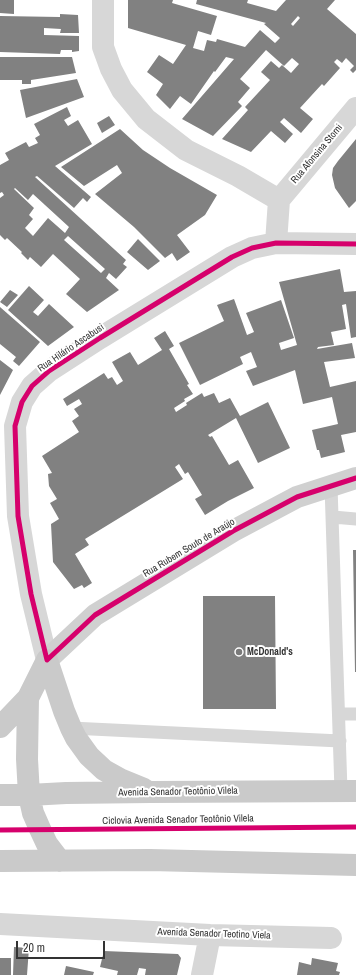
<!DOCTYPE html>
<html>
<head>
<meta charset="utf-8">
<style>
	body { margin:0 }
	#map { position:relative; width:356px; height:975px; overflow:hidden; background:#fff; font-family:"Archivo Narrow",sans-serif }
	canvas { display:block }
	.scale { position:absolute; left:16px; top:941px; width:89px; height:18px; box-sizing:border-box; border:2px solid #333; border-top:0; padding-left:5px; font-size:12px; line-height:14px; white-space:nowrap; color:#333; -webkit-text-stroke:3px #fff; paint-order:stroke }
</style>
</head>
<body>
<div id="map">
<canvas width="356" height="975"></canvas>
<div class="scale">20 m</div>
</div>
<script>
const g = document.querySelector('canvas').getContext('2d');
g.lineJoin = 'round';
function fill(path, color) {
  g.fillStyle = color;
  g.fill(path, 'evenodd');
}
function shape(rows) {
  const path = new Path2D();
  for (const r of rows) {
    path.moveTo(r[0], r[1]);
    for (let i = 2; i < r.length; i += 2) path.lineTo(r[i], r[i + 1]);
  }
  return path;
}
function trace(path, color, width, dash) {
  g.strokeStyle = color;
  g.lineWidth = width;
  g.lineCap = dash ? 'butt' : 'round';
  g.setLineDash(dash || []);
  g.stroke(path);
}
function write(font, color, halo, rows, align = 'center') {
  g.font = font + ' "Archivo Narrow",sans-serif';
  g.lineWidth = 4;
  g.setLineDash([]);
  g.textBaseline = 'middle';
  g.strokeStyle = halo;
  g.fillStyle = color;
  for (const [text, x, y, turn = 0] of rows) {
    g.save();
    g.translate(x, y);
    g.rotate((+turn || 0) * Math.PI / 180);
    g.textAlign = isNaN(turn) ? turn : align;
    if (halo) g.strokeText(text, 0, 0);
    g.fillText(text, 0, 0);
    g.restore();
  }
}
fill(shape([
	[0,0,14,0,14,14,0,13],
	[128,0,173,0,172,3,217,16,211,35,198,31,193,48,204,51,207,40,216,42,217,39,245,47,260,30,275,43,280,38,264,24,266,23,196,4,197,0,248,0,247,3,276,11,286,0,335,0,327,9,356,34,356,70,353,73,350,70,354,66,346,58,342,63,337,59,334,62,340,68,324,86,322,84,300,108,313,119,301,133,284,118,280,122,293,134,285,143,271,131,251,152,222,139,248,110,245,107,270,80,261,72,271,61,279,68,282,65,291,73,299,64,292,58,284,66,266,50,240,79,250,88,238,102,242,106,213,136,182,119,234,59,226,57,215,72,214,71,191,104,180,96,170,109,156,95,163,84,147,72,159,55,173,64,186,45,128,28],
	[298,16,300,18,293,26,291,24],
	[60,14,78,15,79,33,60,33,61,29,44,28,44,35,79,36,79,51,72,52,72,50,61,50,60,54,0,52,0,16,60,17],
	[0,57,72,57,76,73,31,80,31,84,22,84,22,80,0,80],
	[77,79,84,97,26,118,20,90],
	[67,107,71,116,64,120,68,126,78,120,92,144,55,166,91,197,87,202,83,198,74,208,37,176,35,177,126,260,123,264,127,267,116,279,109,273,106,278,119,290,87,312,66,294,80,279,53,254,41,267,30,257,28,260,21,253,22,252,7,238,5,240,0,235,0,198,4,195,2,192,0,193,0,165,9,160,5,153,26,142,29,147,38,143,35,138,40,135,34,124],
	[15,188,28,200,33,194,69,227,65,233,48,218,33,236,25,228,33,219,29,215,34,208,14,189],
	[68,236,105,269,101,273,64,240],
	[109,116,115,125,102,133,97,123],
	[120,129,143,150,170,168,217,195,205,215,177,235,190,252,177,261,172,253,165,258,134,227,95,194,122,173,117,165,84,186,61,167],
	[356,139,356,201,349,208,335,188,332,175,333,168,338,161],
	[138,239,160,261,148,270,127,252],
	[340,269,344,292,356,291,356,337,351,338,346,304,342,305,346,329,331,332,334,345,318,347,317,349,352,343,355,358,324,362,330,387,356,381,356,432,341,435,345,452,321,458,319,450,317,450,312,430,338,424,332,397,303,404,295,370,253,386,246,371,257,367,251,352,240,357,243,364,200,385,179,343,224,321,217,305,234,299,247,335,254,332,246,313,281,300,294,338,279,343,281,350,297,345,279,282],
	[29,286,44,300,33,312,38,316,49,304,74,327,48,346,8,310],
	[10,290,18,295,7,307,0,302],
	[0,307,40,342,19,366,13,361,16,357,0,344],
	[165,331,174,346,169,349,189,384,187,385,193,394,184,399,185,401,174,408,176,412,187,405,186,403,202,393,204,397,214,393,219,403,230,398,240,416,268,402,290,448,258,463,236,418,208,435,210,437,212,436,229,465,238,460,254,488,228,501,205,515,195,499,202,495,188,472,185,474,179,464,175,467,183,479,85,539,89,545,75,554,92,583,84,588,82,585,74,589,53,562,51,524,59,519,50,503,57,499,49,486,48,474,52,473,42,456,79,432,72,421,79,416,74,409,82,404,79,399,67,406,63,399,104,373,108,379,112,377,117,385,123,381,112,362,130,352,138,365,162,350,154,338],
	[0,360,13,370,0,395],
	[353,550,356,550,356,672,355,672],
	[203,596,275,596,276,709,203,709],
	[14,947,29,948,27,975,13,975],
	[104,951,178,954,181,958,177,975,145,975,146,969,139,968,137,975,117,975,118,971,100,967],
	[0,958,11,958,11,975,0,975],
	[312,958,338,963,336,971,340,972,339,975,297,975,299,962,311,965],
	[66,966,94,972,93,975,64,975]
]), '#818181');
trace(shape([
	[331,486,341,791],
	[333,517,356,519],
	[340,714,356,714],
	[71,728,340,741]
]), '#d7d7d7', 13);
trace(shape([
	[103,0,103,47,111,69,122,90,146,119,186,150,238,176,279,200,276,243],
	[279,200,356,108],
	[47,660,31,594,18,516,15,426,22,402,32,386,49,371,100,338,232,257,252,248,276,243,356,244],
	[0,924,210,935,331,938],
	[202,975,210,935]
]), '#d7d7d7', 22);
trace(shape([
	[47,660,95,615,233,531,297,497,356,478]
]), '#d0d0d0', 22);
trace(shape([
	[47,660,64,711,71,728,76,738,89,756,104,770,122,780,144,789],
	[28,698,27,759,29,795,33,813,40,829,47,844,60,861],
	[0,727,28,698,47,660],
	[0,795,29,795,66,793,151,792,356,791],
	[0,861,150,860,356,865]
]), '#cacaca', 22);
trace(shape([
	[356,244,276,243,252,248,232,257,100,338,49,371,32,386,22,402,15,426,18,516,31,594,47,660,95,615,233,531,297,497,356,478],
	[0,830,356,827]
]), '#d6006c', 5);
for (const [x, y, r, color] of [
	[239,652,4,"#7a7a7a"]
]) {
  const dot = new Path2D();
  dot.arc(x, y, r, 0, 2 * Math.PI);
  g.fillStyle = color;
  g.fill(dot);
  trace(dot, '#fff', 1.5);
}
write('10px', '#333', '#fff', [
	["Rua Afonsina Storni",317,154,-50],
	["Rua Hilário Ascabusi",71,348,-34],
	["Rua Rubem Souto de Araújo",189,548,-31],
	["Avenida Senador Teotônio Vilela",178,792,-1],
	["Ciclovia Avenida Senador Teotônio Vilela",178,820,-1],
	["Avenida Senador Teotino Viela",214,934,2]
]);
write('bold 10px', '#333', '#fff', [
	["McDonald's",247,652]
], 'left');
</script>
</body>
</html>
